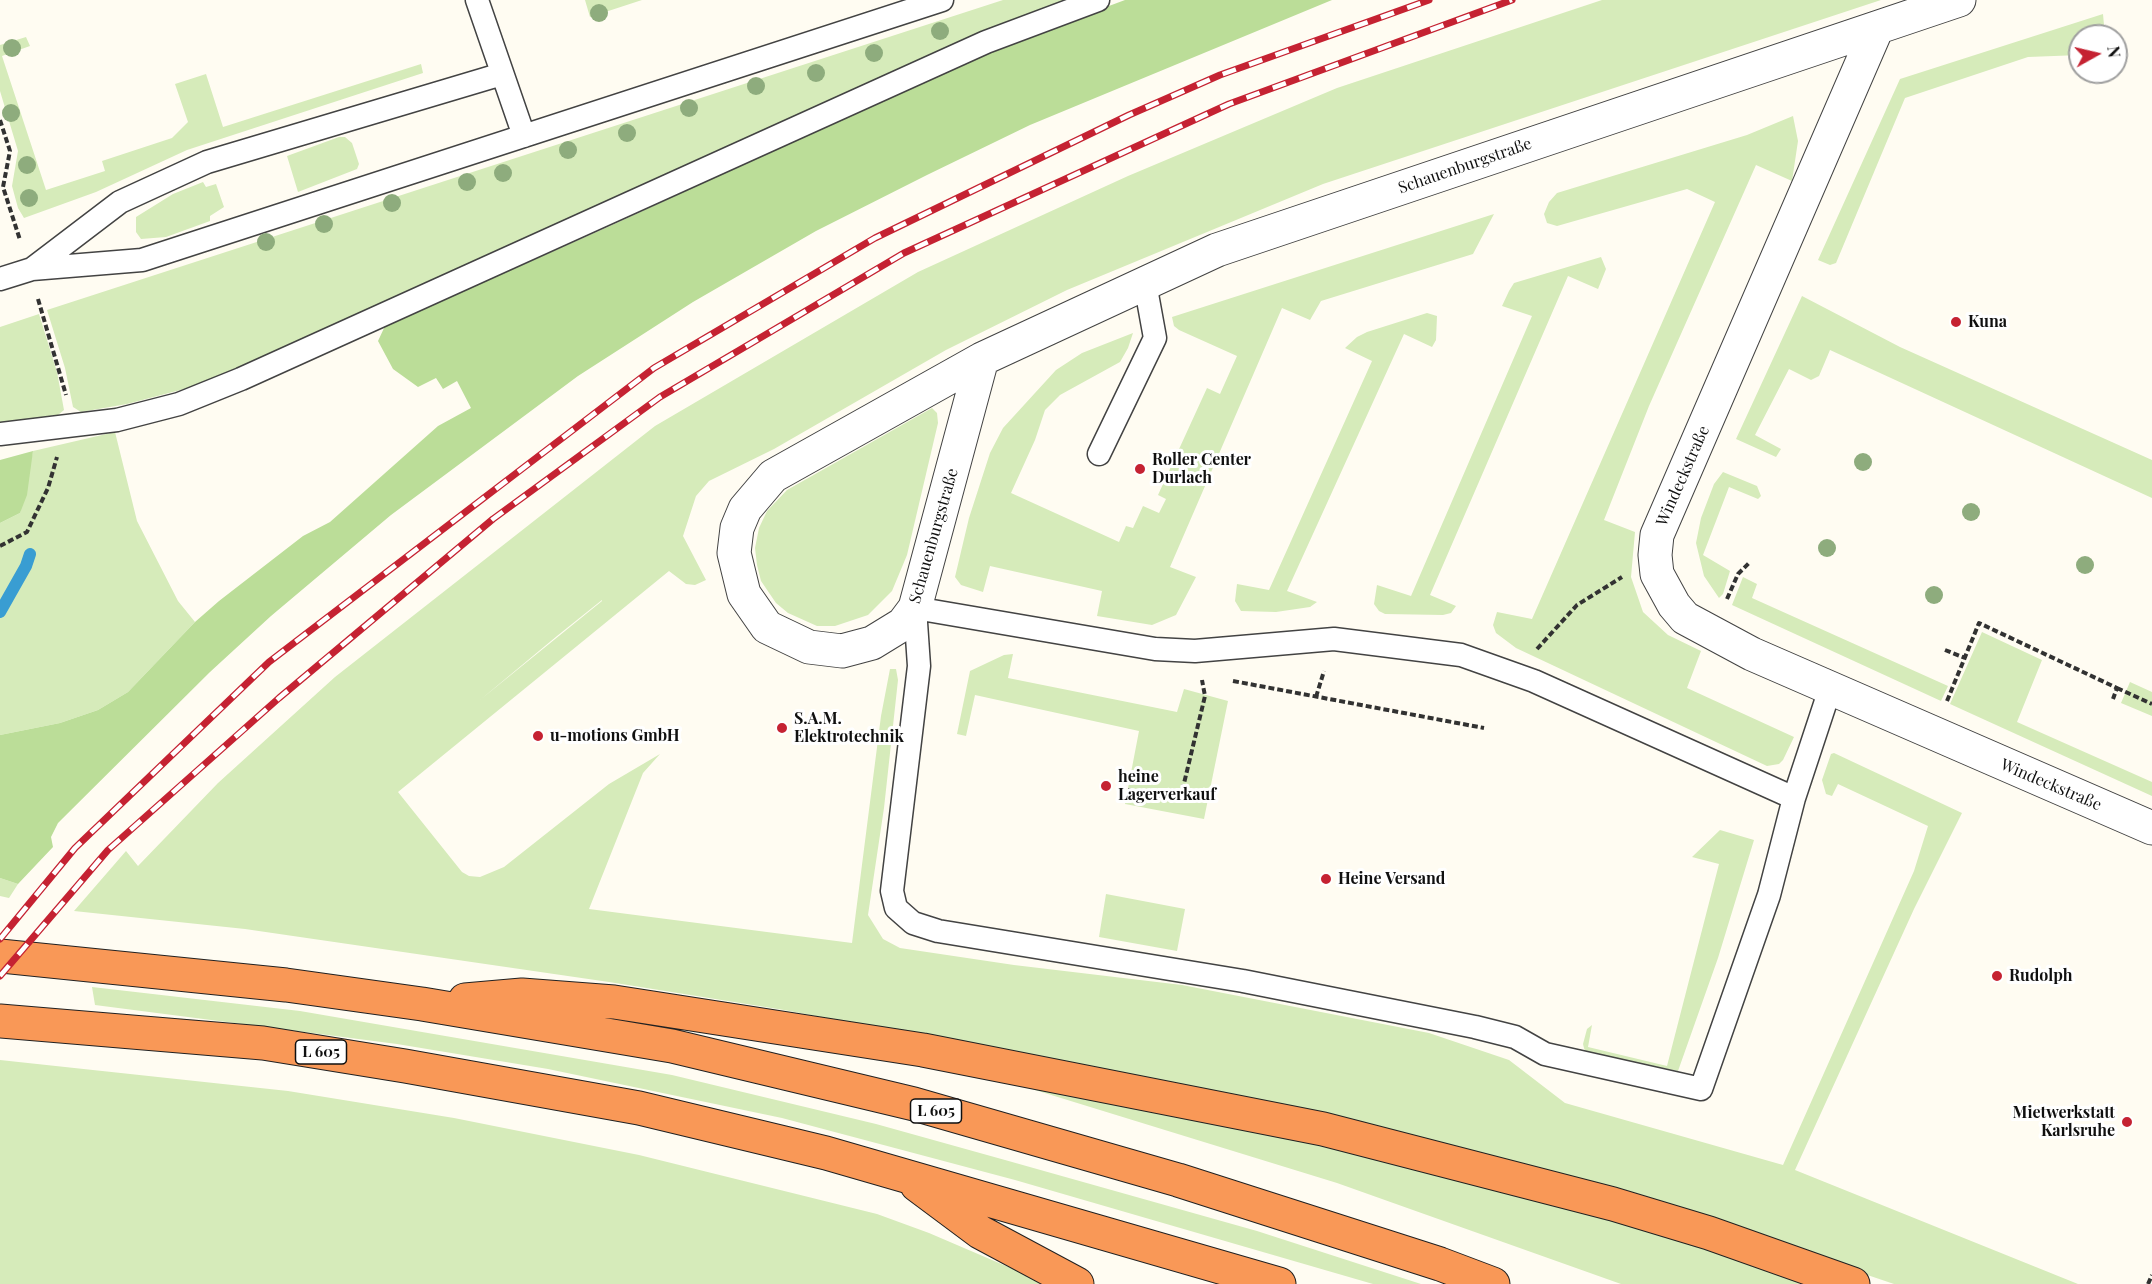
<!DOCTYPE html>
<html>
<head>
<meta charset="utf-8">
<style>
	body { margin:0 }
	#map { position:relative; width:2152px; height:1284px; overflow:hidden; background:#fffcf2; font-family:"Playfair Display",serif }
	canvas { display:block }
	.north { position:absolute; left:2068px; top:24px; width:60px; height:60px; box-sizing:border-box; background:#fff; border:2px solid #9f9f9f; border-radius:50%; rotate:82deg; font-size:16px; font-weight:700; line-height:24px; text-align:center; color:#101010 }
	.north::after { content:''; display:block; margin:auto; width:21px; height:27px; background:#c52232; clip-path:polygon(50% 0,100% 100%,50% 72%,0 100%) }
</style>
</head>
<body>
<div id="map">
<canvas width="2152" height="1284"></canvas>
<div class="north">N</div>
</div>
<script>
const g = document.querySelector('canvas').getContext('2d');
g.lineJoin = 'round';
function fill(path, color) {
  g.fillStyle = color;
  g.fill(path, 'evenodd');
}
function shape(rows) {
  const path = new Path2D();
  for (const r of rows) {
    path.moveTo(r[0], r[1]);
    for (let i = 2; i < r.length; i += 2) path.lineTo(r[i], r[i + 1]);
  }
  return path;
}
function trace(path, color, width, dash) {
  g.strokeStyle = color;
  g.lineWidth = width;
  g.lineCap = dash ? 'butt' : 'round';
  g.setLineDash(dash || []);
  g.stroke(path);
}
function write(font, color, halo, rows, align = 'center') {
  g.font = font + ' "Playfair Display",serif';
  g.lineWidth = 6;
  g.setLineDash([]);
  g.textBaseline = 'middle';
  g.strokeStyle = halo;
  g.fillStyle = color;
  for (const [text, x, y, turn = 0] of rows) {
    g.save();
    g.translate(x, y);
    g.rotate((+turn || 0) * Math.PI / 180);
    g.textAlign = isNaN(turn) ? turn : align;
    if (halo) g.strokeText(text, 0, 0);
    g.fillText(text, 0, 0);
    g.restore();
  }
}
fill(shape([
	[585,0,642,0,590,17],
	[1003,0,1068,0,207,383,127,404,81,412,73,407,65,368,47,310],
	[1602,0,1881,0,1323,184,1067,290,946,350,774,449,709,481,696,496,683,536,706,580,695,585,686,584,669,571,398,792,462,872,469,876,480,877,504,867,609,784,660,754,643,773,589,909,852,943,881,716,890,669,896,669,898,680,884,808,868,915,883,939,900,948,1014,965,1182,985,1429,1033,1509,1060,1565,1103,1783,1165,1914,871,1928,826,1838,784,1832,796,1826,794,1822,780,1831,754,1834,753,1962,813,1914,909,1795,1170,2078,1284,1894,1284,1764,1240,1030,1056,784,1010,609,982,245,929,74,911,126,851,138,866,218,783,335,677,655,426,918,272,1128,176,1337,88],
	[602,600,602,601,480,700,557,636],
	[2103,14,2104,25,2101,36,2080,36,2080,55,2028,57,1905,98,1836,263,1830,265,1818,260,1900,79],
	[26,37,30,46,2,56,46,190,105,171,102,161,172,138,188,122,175,84,206,74,223,127,421,64,423,73,187,150,96,192,24,218,18,208,12,186,18,151,0,91,0,45],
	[1793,116,1798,141,1792,181,1756,165,1649,406,1604,520,1635,532,1631,577,1643,612,1668,635,1701,651,1687,688,1794,737,1783,760,1779,764,1767,766,1516,648,1496,633,1493,625,1497,612,1532,619,1715,202,1687,189,1557,226,1547,223,1544,214,1549,202,1557,193,1747,135],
	[339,137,345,137,352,143,359,164,357,169,298,192,287,156],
	[203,182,206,187,216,184,224,207,210,216,210,221,166,237,141,239,136,232,136,217,173,194],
	[1494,214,1473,254,1321,301,1310,320,1282,308,1170,567,1196,577,1176,615,1152,625,1097,616,1102,591,990,566,983,592,961,585,955,577,969,518,990,453,1003,428,1056,370,1082,353,1133,333,1128,348,1120,362,1060,395,1045,410,1035,440,1011,493,1119,542,1126,526,1133,528,1143,506,1159,513,1166,499,1158,495,1207,388,1220,394,1237,356,1179,330,1174,326,1172,317],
	[1601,257,1606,269,1598,289,1568,276,1430,595,1456,606,1451,613,1443,615,1385,614,1379,611,1374,604,1377,585,1411,596,1532,316,1502,306,1509,291,1514,283],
	[1802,296,1900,347,2152,460,2152,498,1830,350,1819,376,1811,380,1789,369,1755,435,1781,449,1776,457,1736,439],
	[1427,313,1437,316,1436,340,1432,347,1404,334,1287,591,1317,602,1310,607,1276,612,1241,611,1235,601,1237,584,1269,590,1372,361,1345,348,1357,337,1367,332],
	[39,314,57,372,64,410,58,415,0,423,0,327],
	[932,408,937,413,938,423,907,555,892,591,868,615,835,626,817,626,788,613,776,603,761,581,757,565,755,548,759,528,767,511,787,490],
	[115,432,137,521,178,601,195,622,128,692,98,710,60,723,0,735,0,523,20,513,33,451],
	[1723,472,1757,486,1761,496,1758,499,1729,487,1703,555,1730,571,1723,594,1719,598,1704,576,1696,543,1701,518,1714,484],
	[1743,577,1757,584,1752,598,1948,686,1941,701,1732,605],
	[1982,632,2042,660,2017,722,2152,782,2152,796,1950,704],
	[1013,654,1008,678,1177,712,1184,689,1228,701,1204,819,1125,804,1139,731,975,695,966,736,957,734,970,671,1004,655],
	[2130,682,2152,692,2152,716,2121,703],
	[1720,830,1754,840,1718,958,1678,1071,1585,1052,1583,1044,1587,1029,1592,1025,1588,1047,1667,1066,1719,864,1692,857],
	[0,878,18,884,9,898,0,896],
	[1106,894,1185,909,1177,951,1099,937],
	[92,987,300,1011,672,1075,876,1124,1005,1160,1257,1231,1421,1284,1373,1284,1015,1180,782,1118,548,1069,397,1044,95,1005],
	[0,1060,288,1091,454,1118,639,1155,877,1214,929,1233,1048,1284,0,1284],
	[1054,1085,1492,1183,1818,1284,1621,1284,1337,1183,1022,1086]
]), '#d6ebba');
fill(shape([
	[1125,0,1332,0,1030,125,927,175,816,231,693,302,578,376,391,515,271,616,210,672,58,823,51,837,53,847,18,884,0,878,0,735,60,723,98,710,128,692,195,622,219,601,303,536,330,522,438,426,471,408,457,381,443,389,436,378,418,387,393,369,378,341,385,326,610,226,991,50],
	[33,451,27,495,20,513,0,523,0,460]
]), '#bbdd98');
trace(shape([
	[0,612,26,566,30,554]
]), '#399dd2', 12);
const lane = shape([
	[477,0,524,136],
	[32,269,120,202,207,162,502,74],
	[0,279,32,269,142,260,942,0],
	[0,434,117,420,179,404,241,379,986,42,1098,0],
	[1099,454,1155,338,1145,283],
	[1794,798,1534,681,1461,655,1334,639,1195,651,1155,649,915,608,919,666,892,891,896,908,913,923,938,931,1243,981,1475,1027,1515,1037,1545,1054,1701,1089,1769,895,1794,798,1830,689]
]);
const street = shape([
	[1877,28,1657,535,1655,555,1657,574,1674,605,1685,618,1752,654,2152,828],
	[982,359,915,608,903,624,872,643,842,651,809,647,767,627,744,594,734,553,737,528,745,509,773,476,982,359,1217,250,1959,0]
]);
const highway = shape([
	[0,956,286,985,422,1004,672,1046,914,1104,1178,1180,1440,1264,1493,1284],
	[465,1000,522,995,614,1002,923,1050,1323,1129,1613,1204,1709,1233,1853,1284],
	[0,1021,263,1043,405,1066,639,1108,826,1153,1279,1284],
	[917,1185,980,1232,1077,1284]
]);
trace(lane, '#434343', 25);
trace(street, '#434343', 35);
trace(highway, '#212121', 35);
trace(shape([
	[0,120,10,151,3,187,20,240],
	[38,299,66,395],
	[0,546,27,532,48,488,57,457],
	[1727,599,1738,574,1750,562],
	[1537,649,1577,605,1622,577],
	[1945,650,1965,658],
	[1233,681,1484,728],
	[2117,688,2152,704],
	[1316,697,1324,671],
	[1947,701,1979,623,2117,688,2113,699],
	[1128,790,1180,800,1205,696,1202,680],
	[2148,1284,2152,1275]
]), '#323232', 4, [6, 3]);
trace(lane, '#fff', 22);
trace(street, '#fff', 33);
trace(highway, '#f99857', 33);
const rail = shape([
	[0,939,75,848,269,662,654,368,875,238,1129,115,1220,75,1429,0],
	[0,976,108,850,279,698,493,519,660,397,904,253,1229,104,1512,0]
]);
trace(rail, '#c52232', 7);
trace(rail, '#fff', 4.5, [14]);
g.fillStyle = '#8eac7d';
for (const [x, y] of [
	[599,13],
	[940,31],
	[12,48],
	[874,53],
	[816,73],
	[756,86],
	[689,108],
	[11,113],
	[627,133],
	[568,150],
	[27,165],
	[503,173],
	[467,182],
	[29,198],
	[392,203],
	[324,224],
	[266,242],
	[1863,462],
	[1971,512],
	[1827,548],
	[2085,565],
	[1934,595]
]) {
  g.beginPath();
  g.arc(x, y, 9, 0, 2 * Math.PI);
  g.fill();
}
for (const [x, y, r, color] of [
	[1956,322,6,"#c52232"],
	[1140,469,6,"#c52232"],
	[782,728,6,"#c52232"],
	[538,736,6,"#c52232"],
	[1106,786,6,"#c52232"],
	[1326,879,6,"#c52232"],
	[1997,976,6,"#c52232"],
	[2127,1122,6,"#c52232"]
]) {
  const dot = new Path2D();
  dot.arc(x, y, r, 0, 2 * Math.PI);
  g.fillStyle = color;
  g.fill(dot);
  trace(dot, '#fff', 2);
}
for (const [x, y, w] of [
	[321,1052,51],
	[936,1111,51]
]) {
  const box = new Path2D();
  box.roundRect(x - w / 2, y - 12, w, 24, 4.5);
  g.fillStyle = '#fff';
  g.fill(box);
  trace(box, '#101010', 1.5);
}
write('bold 15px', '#101010', null, [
	["L 605",321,1052],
	["L 605",936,1111]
]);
write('16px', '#101010', '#fff', [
	["Schauenburgstraße",1465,166,-19],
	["Windeckstraße",1683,476,-66],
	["Schauenburgstraße",934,536,-74],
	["Windeckstraße",2051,785,23]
]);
write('bold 16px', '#101010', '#fff', [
	["Kuna",1968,322],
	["Roller Center",1152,460],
	["Durlach",1152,478],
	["S.A.M.",794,719],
	["Elektrotechnik",794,737],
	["u-motions GmbH",550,736],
	["heine",1118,777],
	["Lagerverkauf",1118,795],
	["Heine Versand",1338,879],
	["Rudolph",2009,976],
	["Mietwerkstatt",2115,1113,"right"],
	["Karlsruhe",2115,1131,"right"]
], 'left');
</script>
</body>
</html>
